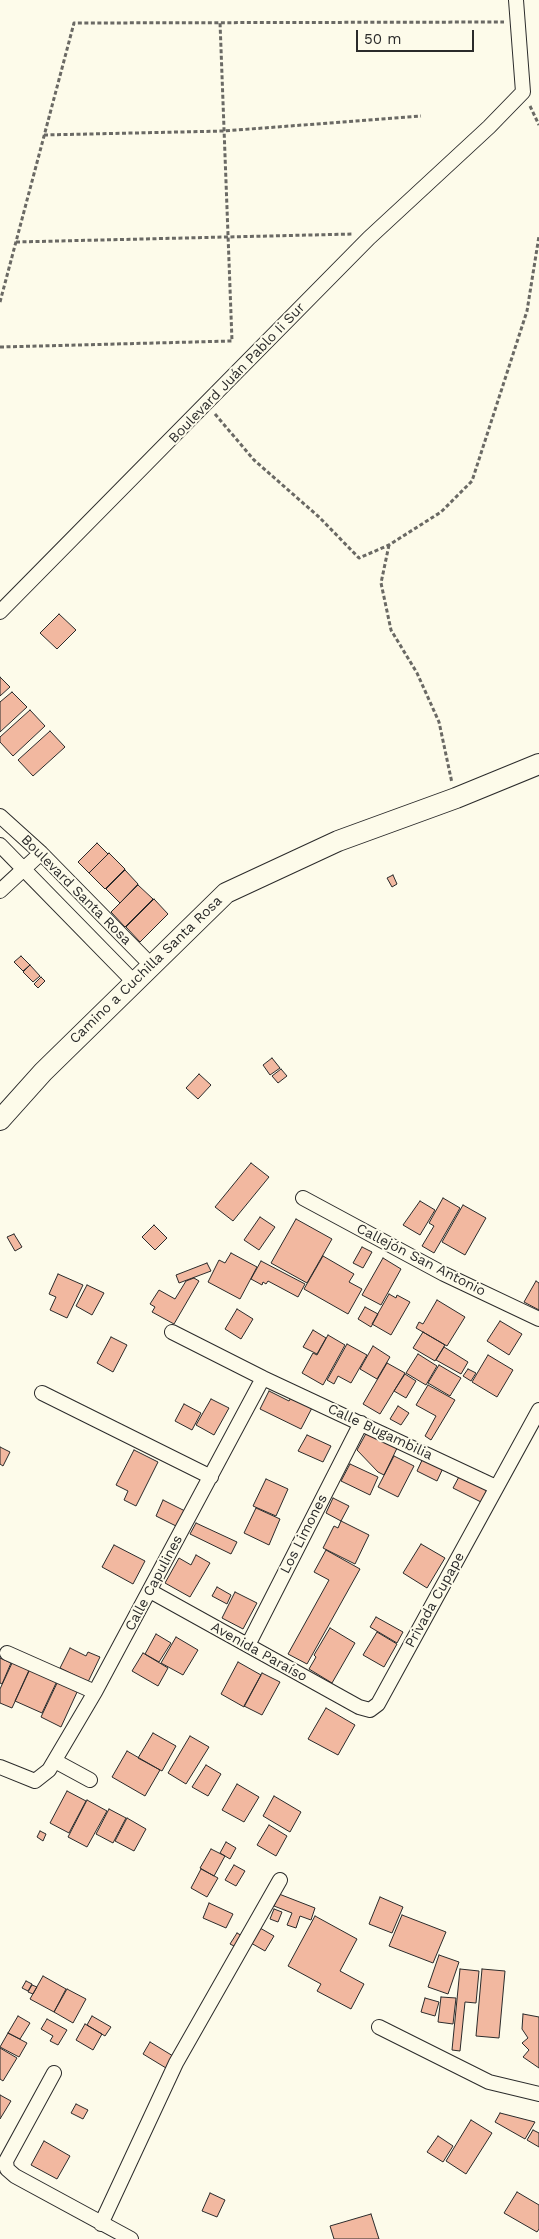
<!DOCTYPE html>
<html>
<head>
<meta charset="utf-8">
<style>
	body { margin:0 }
	#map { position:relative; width:539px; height:2239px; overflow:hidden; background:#fdfbea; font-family:"Work Sans",sans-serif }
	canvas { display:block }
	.scale { position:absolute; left:356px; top:30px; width:118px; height:22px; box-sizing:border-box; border:2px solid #2b2b2b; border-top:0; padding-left:6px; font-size:15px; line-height:18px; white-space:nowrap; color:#2b2b2b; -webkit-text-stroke:4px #fdfbea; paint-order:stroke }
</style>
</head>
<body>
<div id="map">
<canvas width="539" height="2239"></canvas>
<div class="scale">50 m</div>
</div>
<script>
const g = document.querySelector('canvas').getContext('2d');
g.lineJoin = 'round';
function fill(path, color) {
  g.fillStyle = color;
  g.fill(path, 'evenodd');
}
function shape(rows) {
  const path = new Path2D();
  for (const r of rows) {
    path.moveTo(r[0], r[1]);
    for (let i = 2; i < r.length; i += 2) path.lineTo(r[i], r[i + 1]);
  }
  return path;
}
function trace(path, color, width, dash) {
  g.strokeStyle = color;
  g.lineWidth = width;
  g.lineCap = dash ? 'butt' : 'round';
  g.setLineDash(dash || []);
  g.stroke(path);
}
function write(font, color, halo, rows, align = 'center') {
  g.font = font + ' "Work Sans",sans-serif';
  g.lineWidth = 4;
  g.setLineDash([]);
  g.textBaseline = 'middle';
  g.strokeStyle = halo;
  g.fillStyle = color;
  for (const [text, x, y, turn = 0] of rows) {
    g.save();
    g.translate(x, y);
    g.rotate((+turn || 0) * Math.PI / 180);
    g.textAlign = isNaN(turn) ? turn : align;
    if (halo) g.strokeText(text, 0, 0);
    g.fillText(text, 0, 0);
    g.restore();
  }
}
const building = shape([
	[59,614,76,630,57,649,40,633,59,614],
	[0,677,10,687,0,696,0,677],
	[12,692,27,707,0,732,0,702,12,692],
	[30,710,45,726,13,756,0,742,0,737,30,710],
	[50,731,65,747,33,776,18,760,50,731],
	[97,843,108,854,89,873,78,862,97,843],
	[109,853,125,869,105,889,89,873,109,853],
	[125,870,138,884,120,903,106,889,125,870],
	[393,875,397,884,392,887,387,878,393,875],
	[138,885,153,899,125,927,111,912,138,885],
	[154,899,168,914,140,942,126,927,154,899],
	[21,956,30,965,23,971,14,962,21,956],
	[30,965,40,976,33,982,23,972,30,965],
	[41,977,45,981,38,988,34,984,41,977],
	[272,1058,280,1068,270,1075,263,1065,272,1058],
	[281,1069,287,1076,278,1083,272,1076,281,1069],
	[199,1074,211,1085,198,1099,186,1088,199,1074],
	[251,1163,269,1177,233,1221,215,1207,251,1163],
	[443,1198,460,1208,434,1253,422,1246,434,1226,429,1223,443,1198],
	[420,1201,435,1210,420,1235,403,1225,420,1201],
	[463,1205,486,1218,465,1255,442,1242,463,1205],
	[260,1217,275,1227,259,1250,244,1240,260,1217],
	[296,1219,332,1239,307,1283,271,1263,296,1219],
	[154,1225,167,1238,155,1250,142,1237,154,1225],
	[14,1234,22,1247,15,1251,7,1237,14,1234],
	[362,1247,372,1252,363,1268,353,1263,362,1247],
	[231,1253,257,1267,240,1299,208,1282,219,1260,225,1263,231,1253],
	[323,1256,354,1274,349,1282,362,1289,348,1314,304,1289,323,1256],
	[383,1258,401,1269,381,1305,362,1295,383,1258],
	[261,1261,305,1284,298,1297,268,1281,266,1284,263,1282,262,1285,251,1279,261,1261],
	[207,1263,211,1271,179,1283,176,1275,207,1263],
	[58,1274,83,1285,67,1318,50,1310,56,1297,49,1294,58,1274],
	[194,1278,199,1281,174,1324,152,1312,155,1307,150,1304,159,1290,175,1299,186,1281,194,1278],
	[536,1281,539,1283,539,1310,524,1302,536,1281],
	[87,1285,104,1293,92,1315,76,1306,87,1285],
	[389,1294,396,1298,397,1295,410,1302,391,1335,372,1324,389,1294],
	[437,1300,465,1317,447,1346,416,1328,419,1322,423,1324,437,1300],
	[365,1307,378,1314,371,1327,358,1319,365,1307],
	[237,1309,253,1319,241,1339,225,1329,237,1309],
	[500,1321,522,1334,509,1355,487,1341,500,1321],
	[313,1330,326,1338,317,1354,303,1347,313,1330],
	[423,1332,445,1345,435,1361,413,1348,423,1332],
	[328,1335,345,1345,323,1385,302,1373,313,1353,317,1355,328,1335],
	[111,1337,127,1345,113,1372,97,1363,111,1337],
	[347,1344,367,1355,351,1383,338,1376,334,1384,327,1380,347,1344],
	[373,1346,390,1357,377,1379,360,1369,373,1346],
	[444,1347,468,1362,461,1374,436,1360,444,1347],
	[418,1354,437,1366,426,1385,406,1373,418,1354],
	[488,1355,513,1370,497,1397,472,1382,488,1355],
	[387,1363,405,1373,380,1414,363,1404,387,1363],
	[439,1365,461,1378,450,1396,428,1383,439,1365],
	[468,1369,476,1373,471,1381,463,1376,468,1369],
	[405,1374,416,1381,406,1398,394,1391,405,1374],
	[428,1385,455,1400,431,1440,425,1436,436,1416,416,1405,428,1385],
	[269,1391,289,1401,292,1396,313,1406,301,1429,260,1409,269,1391],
	[211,1399,229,1408,214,1435,196,1425,211,1399],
	[184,1404,201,1413,192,1430,175,1421,184,1404],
	[398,1406,409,1413,401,1425,390,1419,398,1406],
	[369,1428,400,1442,384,1475,378,1472,357,1450,369,1428],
	[307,1435,331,1446,323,1462,298,1451,307,1435],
	[0,1447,10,1452,3,1466,0,1464,0,1447],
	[134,1450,158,1462,136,1506,124,1500,128,1491,116,1485,134,1450],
	[394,1456,414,1466,398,1497,378,1487,394,1456],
	[424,1456,444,1466,437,1481,417,1471,424,1456],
	[350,1464,378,1477,370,1495,341,1481,350,1464],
	[461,1473,489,1486,481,1502,453,1488,461,1473],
	[266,1479,288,1489,276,1516,253,1506,266,1479],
	[333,1498,349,1506,341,1521,326,1513,333,1498],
	[163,1500,185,1511,178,1527,156,1516,163,1500],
	[256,1508,280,1519,269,1545,244,1533,256,1508],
	[341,1521,369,1535,355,1564,323,1548,334,1526,338,1528,341,1521],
	[196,1523,237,1542,231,1554,190,1534,196,1523],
	[421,1544,445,1558,427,1588,403,1573,421,1544],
	[114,1545,145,1561,133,1584,102,1567,114,1545],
	[326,1550,360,1569,307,1664,288,1654,329,1580,314,1572,326,1550],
	[196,1555,210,1563,190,1597,165,1583,179,1558,191,1565,196,1555],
	[217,1587,231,1595,227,1604,212,1596,217,1587],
	[235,1592,257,1603,243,1629,222,1618,235,1592],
	[376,1617,403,1632,397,1643,370,1627,376,1617],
	[330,1628,355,1643,332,1683,309,1669,316,1657,314,1655,330,1628],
	[377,1632,397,1644,384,1667,363,1655,377,1632],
	[156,1634,171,1643,159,1662,145,1654,156,1634],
	[176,1637,198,1650,183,1675,161,1663,176,1637],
	[70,1648,86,1656,88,1652,100,1657,88,1682,60,1668,70,1648],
	[143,1653,168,1668,158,1686,132,1671,143,1653],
	[0,1658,11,1663,2,1684,0,1683,0,1658],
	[13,1661,30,1669,12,1708,0,1703,0,1689,13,1661],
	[238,1662,261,1675,244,1707,221,1694,238,1662],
	[30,1668,57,1681,42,1713,15,1701,30,1668],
	[262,1673,280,1682,262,1715,244,1706,262,1673],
	[58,1681,78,1690,61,1727,41,1717,58,1681],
	[326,1708,355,1725,338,1755,308,1739,326,1708],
	[153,1733,176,1746,162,1771,138,1758,153,1733],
	[190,1736,209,1747,186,1784,168,1773,190,1736],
	[127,1751,160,1770,145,1796,112,1777,127,1751],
	[206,1765,221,1774,208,1796,192,1787,206,1765],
	[237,1784,259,1797,244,1822,222,1810,237,1784],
	[67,1791,86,1801,69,1833,50,1823,67,1791],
	[274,1796,301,1812,290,1832,263,1816,274,1796],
	[87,1800,107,1811,87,1847,68,1837,87,1800],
	[109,1809,126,1818,113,1843,96,1834,109,1809],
	[127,1818,146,1829,134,1851,115,1841,127,1818],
	[269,1825,287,1836,276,1856,257,1845,269,1825],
	[40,1831,46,1834,43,1841,37,1837,40,1831],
	[226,1842,236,1848,230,1859,220,1853,226,1842],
	[211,1849,225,1856,214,1876,200,1868,211,1849],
	[234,1865,245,1871,236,1886,225,1880,234,1865],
	[201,1869,218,1878,207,1897,191,1888,201,1869],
	[279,1894,315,1908,311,1920,300,1916,296,1928,287,1925,292,1913,274,1906,279,1894],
	[380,1897,403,1907,392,1933,369,1924,380,1897],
	[209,1903,233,1914,226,1928,203,1918,209,1903],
	[274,1909,282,1912,278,1922,270,1919,274,1909],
	[402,1915,446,1932,433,1963,389,1946,402,1915],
	[315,1916,357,1939,340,1971,364,1984,351,2009,317,1991,321,1984,288,1966,315,1916],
	[260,1928,274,1936,265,1951,251,1943,260,1928],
	[237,1933,244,1937,238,1948,230,1944,237,1933],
	[439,1955,459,1962,448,1994,428,1987,439,1955],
	[460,1969,479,1971,476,2003,465,2002,460,2051,452,2050,460,1969],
	[482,1969,505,1971,499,2038,476,2036,482,1969],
	[43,1976,66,1989,54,2012,30,1999,43,1976],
	[26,1981,32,1984,28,1991,22,1988,26,1981],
	[32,1985,37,1987,33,1994,28,1992,32,1985],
	[67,1989,86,1999,73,2023,54,2012,67,1989],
	[441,1997,456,1998,453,2024,438,2022,441,1997],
	[425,1998,439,2002,435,2016,421,2012,425,1998],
	[523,2014,539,2017,539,2068,523,2057,529,2050,522,2043,528,2038,522,2029,523,2014],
	[18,2016,30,2023,20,2039,8,2033,18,2016],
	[92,2016,111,2027,105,2036,87,2025,92,2016],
	[47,2019,67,2030,58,2045,50,2041,53,2036,41,2029,47,2019],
	[85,2024,102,2034,93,2050,76,2040,85,2024],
	[8,2033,27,2043,19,2057,0,2047,8,2033],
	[150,2042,173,2056,166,2068,143,2054,150,2042],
	[0,2048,17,2058,3,2081,0,2079,0,2048],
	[0,2095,11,2101,0,2119,0,2095],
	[76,2104,88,2110,83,2119,71,2113,76,2104],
	[500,2113,535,2122,525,2139,495,2122,500,2113],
	[471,2120,492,2133,466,2174,446,2161,471,2120],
	[533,2130,539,2133,539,2147,527,2140,533,2130],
	[438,2136,453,2146,443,2162,427,2152,438,2136],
	[44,2141,70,2156,57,2179,31,2165,44,2141],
	[517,2192,539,2205,539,2229,537,2232,504,2213,517,2192],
	[210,2193,225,2200,217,2217,202,2211,210,2193],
	[371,2214,379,2239,334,2239,330,2226,371,2214]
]);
fill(building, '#f2b8a0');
trace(building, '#2b2b2b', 1);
const street = shape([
	[0,612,369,238,489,127,523,92,516,0],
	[0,816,41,853,151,965],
	[0,845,134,982],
	[0,891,41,853],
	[303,1198,444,1274,539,1319],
	[172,1332,263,1378,496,1487],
	[42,1393,211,1477],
	[150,1591,359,1707,370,1710,378,1704,539,1410],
	[248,1645,361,1423],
	[7,1653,95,1692],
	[55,1761,90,1780],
	[0,1767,35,1781,49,1770,95,1692,263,1378],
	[379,2027,489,2082,539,2094],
	[54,2073,6,2161,7,2169,15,2176,131,2239],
	[101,2224,176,2063,280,1880]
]);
const secondary = shape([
	[0,1120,43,1072,226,893,338,841,456,798,539,764]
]);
trace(street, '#2b2b2b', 16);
trace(secondary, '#2b2b2b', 22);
trace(shape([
	[530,106,539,125],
	[44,135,224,131,421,116],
	[16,242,353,234],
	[0,302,74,23,504,22],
	[0,347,232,341,220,22],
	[215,414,254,460,319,517,359,558,389,545,441,512,472,481,527,311,539,236],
	[389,545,381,583,391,630,417,673,439,722,452,783]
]), '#6a6964', 3, [4, 2.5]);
trace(street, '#fdfbea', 14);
trace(secondary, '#fdfbea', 20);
write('14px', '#2b2b2b', '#fdfbea', [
	["Boulevard Juán Pablo Ii Sur",237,373,-46],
	["Boulevard Santa Rosa",76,890,45],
	["Camino a Cuchilla Santa Rosa",146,970,-44],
	["Callejón San Antonio",421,1260,27],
	["Calle Bugambilia",380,1432,25],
	["Los Limones",304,1534,-63],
	["Calle Capulines",154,1583,-62],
	["Privada Cupape",435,1600,-61],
	["Avenida Paraíso",259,1652,29]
]);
</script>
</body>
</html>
